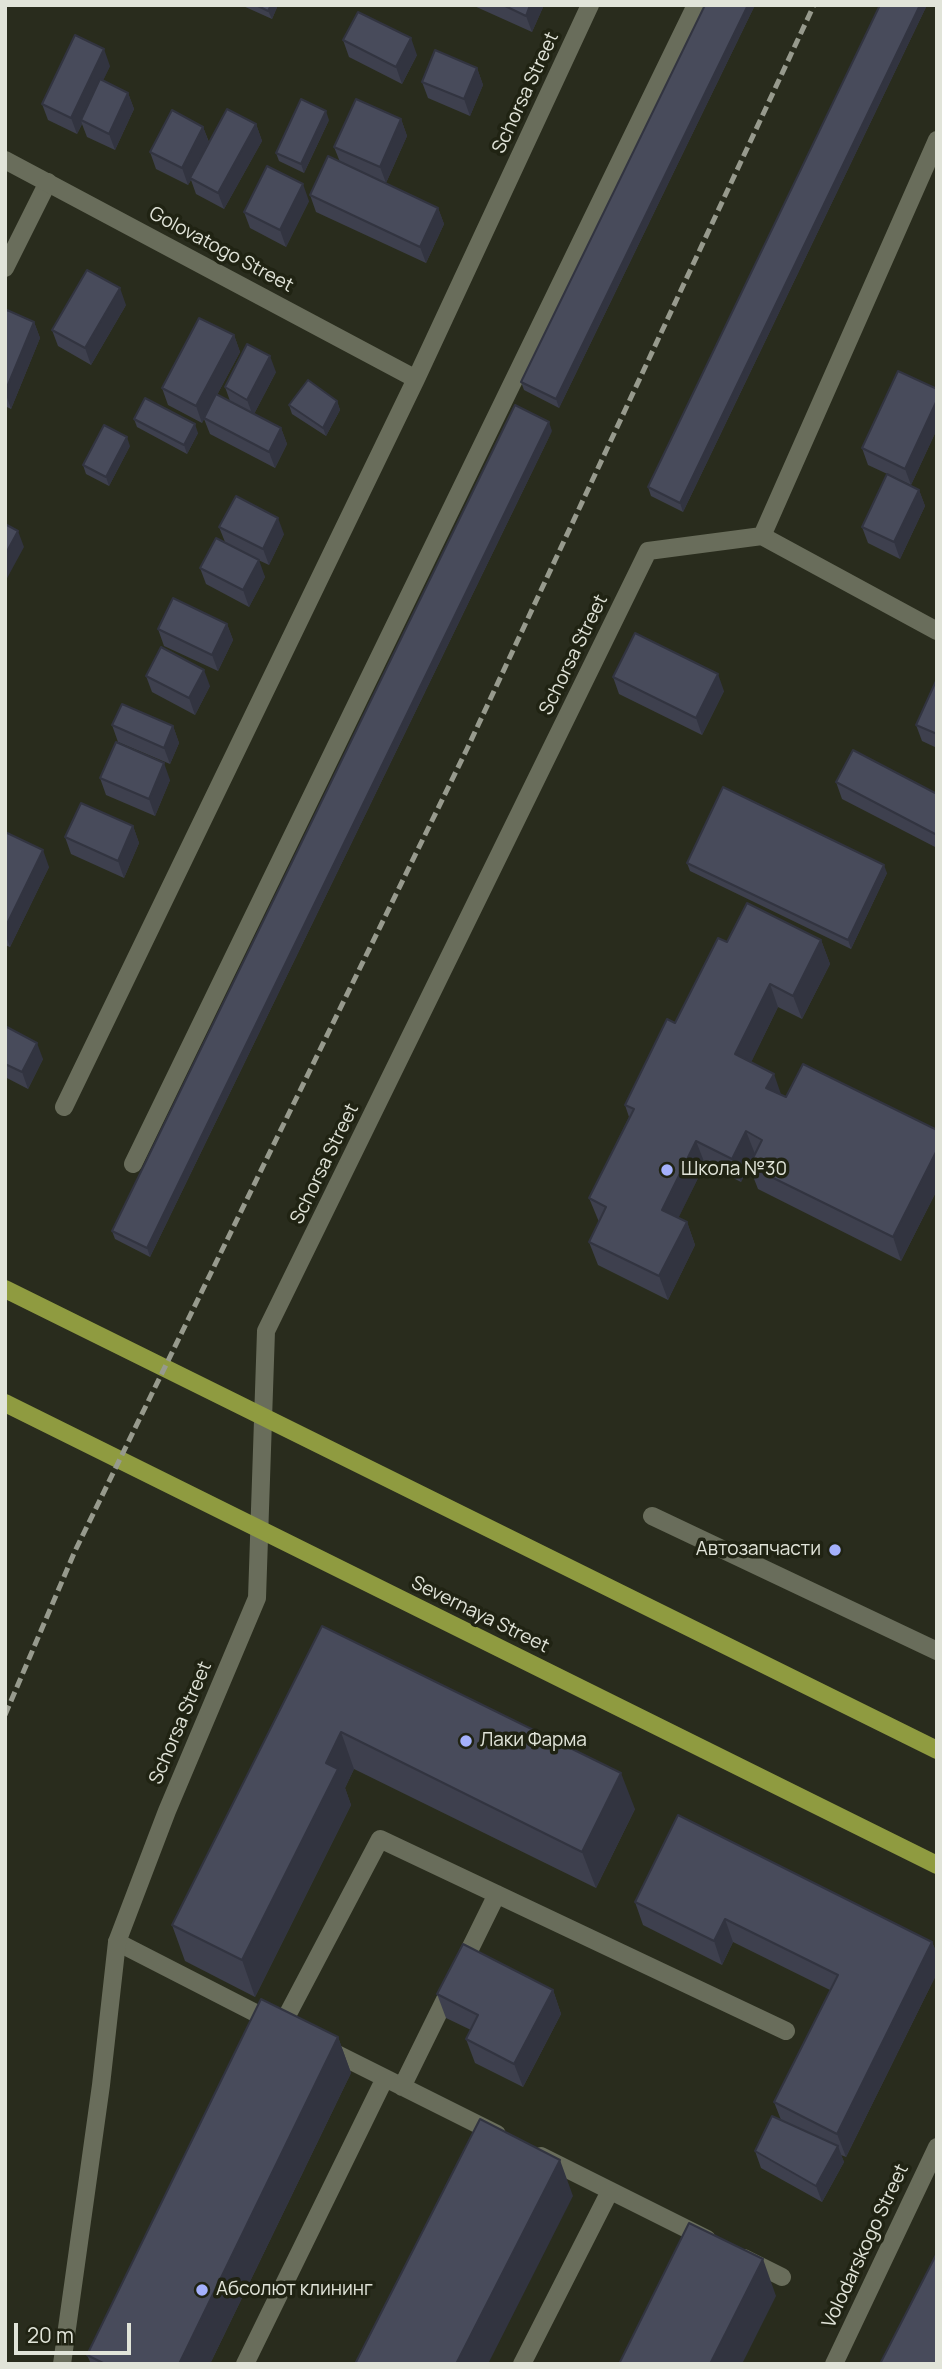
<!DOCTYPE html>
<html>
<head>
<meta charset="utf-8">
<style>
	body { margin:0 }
	#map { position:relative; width:942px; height:2369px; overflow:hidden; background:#292c1d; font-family:Manrope,sans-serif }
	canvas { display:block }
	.frame { position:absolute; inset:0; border:7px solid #e1e4d9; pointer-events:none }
	.scale { position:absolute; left:14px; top:2323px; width:117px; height:32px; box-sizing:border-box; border:4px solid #e1e4d9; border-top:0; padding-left:9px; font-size:21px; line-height:24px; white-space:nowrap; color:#e1e4d9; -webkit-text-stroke:5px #202313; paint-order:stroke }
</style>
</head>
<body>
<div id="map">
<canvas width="942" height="2369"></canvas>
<div class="frame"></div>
<div class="scale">20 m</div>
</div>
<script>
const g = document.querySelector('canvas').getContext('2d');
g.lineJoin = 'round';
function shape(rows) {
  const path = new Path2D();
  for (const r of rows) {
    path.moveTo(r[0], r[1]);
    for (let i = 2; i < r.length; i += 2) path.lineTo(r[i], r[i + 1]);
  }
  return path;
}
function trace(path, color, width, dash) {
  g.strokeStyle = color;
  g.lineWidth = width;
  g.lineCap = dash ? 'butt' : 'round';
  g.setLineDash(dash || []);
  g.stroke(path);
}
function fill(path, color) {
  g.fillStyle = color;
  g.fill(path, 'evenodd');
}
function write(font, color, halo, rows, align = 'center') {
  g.font = font + ' Manrope,sans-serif';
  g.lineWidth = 7;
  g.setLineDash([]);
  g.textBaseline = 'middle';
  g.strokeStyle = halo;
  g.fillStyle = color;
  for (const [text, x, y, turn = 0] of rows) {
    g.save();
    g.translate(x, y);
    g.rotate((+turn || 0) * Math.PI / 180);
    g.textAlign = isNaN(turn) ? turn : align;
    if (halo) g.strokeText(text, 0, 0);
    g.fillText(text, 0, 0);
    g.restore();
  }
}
trace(shape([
	[5,268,48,182],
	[133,1164,696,5],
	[652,1516,937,1651],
	[117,1942,275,2023],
	[281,2027,380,1839,786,2031],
	[325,2048,497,2134],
	[402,2087,497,1894],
	[541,2156,707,2239],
	[744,2258,782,2277],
	[245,2364,385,2078],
	[522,2364,610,2191]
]), '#696d5b', 18);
trace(shape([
	[5,160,416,379],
	[762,536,937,140],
	[762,536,937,631],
	[64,1107,416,379,590,5],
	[62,2364,101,2085,117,1942,167,1811,257,1598,266,1331,648,551,762,536]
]), '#696d5b', 18);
trace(shape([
	[834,2364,937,2147]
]), '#696d5b', 18);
trace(shape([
	[5,1289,937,1750],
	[5,1403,937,1865]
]), '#8f9b40', 18);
trace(shape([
	[5,1715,75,1551,467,749,814,5]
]), '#979a8d', 5, [10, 5]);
fill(shape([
	[241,5,278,5,272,19],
	[472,5,544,5,532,32],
	[705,5,755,5,559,408,524,390,521,382],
	[880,5,927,5,683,512,651,496,648,487],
	[343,40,417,55,402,84,349,57],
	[110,66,103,80,128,93,134,109,115,150,87,137,82,124,77,134,48,120,42,104],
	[477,68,483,85,470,116,428,98,422,82],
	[401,119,407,136,386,183,438,208,444,224,426,263,316,212,310,195,340,162,334,147],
	[329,120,304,173,279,161,276,153],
	[256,124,262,141,224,209,196,194,191,180,188,185,156,169,150,152,203,127,209,142],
	[309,201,286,247,250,228,244,212],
	[126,305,91,365,58,346,52,330],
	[5,314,34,322,40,338,11,409,5,406],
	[234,335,240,352,217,395,230,401,225,387,276,372,254,414,281,428,287,444,275,468,210,434,204,419,202,423,168,405,162,388],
	[937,389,937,429,911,485,868,465,862,448],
	[337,401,340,410,326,436,292,414,289,405],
	[134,419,198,433,187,454,137,427],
	[552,431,150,1257,115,1239,112,1231],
	[130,446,109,486,86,474,83,465],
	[919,490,925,506,900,559,868,543,862,527],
	[219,527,284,534,269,565,256,559,265,577,249,607,206,584,200,568,225,542],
	[227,624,233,640,218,671,164,646,158,629],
	[146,676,210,686,195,715,152,692],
	[613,677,724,691,702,735,619,694],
	[937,681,937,748,922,741,916,725],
	[112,725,173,726,179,743,170,764,118,742],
	[100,778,170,780,155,816,106,795],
	[836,782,937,794,937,848,842,799],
	[133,826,139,843,124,878,71,854,65,837],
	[5,832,49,867,10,947,5,945],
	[687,863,887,873,851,949,690,871],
	[821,940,830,964,802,1019,778,1007,751,1062,781,1095,786,1097,937,1130,937,1190,901,1261,758,1189,749,1166,755,1154,741,1182,705,1164,678,1218,687,1222,695,1245,668,1300,598,1265,589,1242,599,1222,589,1198,629,1117,625,1105,675,1023,727,942],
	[5,1026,43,1059,28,1089,5,1077],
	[322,1626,635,1809,596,1888,354,1769,345,1788,351,1805,255,1997,185,1961,172,1925],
	[635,1902,932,1942,937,1954,937,1973,846,2157,841,2155,844,2162,822,2202,761,2168,755,2151,781,2120,774,2102,830,1990,733,1942,722,1965,643,1925],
	[553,1990,561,2014,523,2087,475,2063,466,2039,471,2030,446,2018,437,1994],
	[338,2037,351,2073,210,2364,91,2364,87,2355]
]), '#3e404e');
fill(shape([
	[271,5,278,5,272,19,268,11],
	[530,5,544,5,532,32,526,16],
	[748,5,755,5,559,408,556,399],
	[920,5,927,5,683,512,680,503],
	[411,38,417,55,402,84,396,67],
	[104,49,110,66,84,121,81,120,82,124,77,134,71,118],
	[477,68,483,85,470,116,464,99],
	[128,93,134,109,115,150,109,134],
	[326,111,329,120,304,173,301,164],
	[401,119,407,136,386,183,380,167],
	[256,124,262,141,224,209,218,193],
	[203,127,209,143,190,178,191,180,188,185,182,168],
	[303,184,309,201,286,247,280,230],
	[438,208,444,224,426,263,420,247],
	[120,288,126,305,91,365,85,348],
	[34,322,40,338,11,409,5,392],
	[234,335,240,352,202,423,196,406],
	[270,356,276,372,253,416,247,400],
	[937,400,937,429,911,485,905,469],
	[337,401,340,410,326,436,323,428],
	[549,422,552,431,150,1257,147,1248],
	[195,424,198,433,187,454,184,445],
	[281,428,287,444,275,468,269,452],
	[127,437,130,446,109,486,106,477],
	[919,490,925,506,900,559,894,542],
	[278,518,284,534,269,565,263,549],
	[18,531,24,547,5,582,5,555],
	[259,560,265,577,249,607,243,590],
	[227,624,233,640,218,671,212,655],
	[204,670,210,686,195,715,189,698],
	[718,674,724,691,702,735,696,718],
	[173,726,179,743,170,764,164,748],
	[164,763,170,780,155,816,149,799],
	[133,826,139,843,124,878,118,861],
	[43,850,49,867,10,947,5,934,5,928],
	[884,865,887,873,851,949,848,940],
	[821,940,830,964,802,1019,793,996],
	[770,984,778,1007,744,1077,735,1054],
	[37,1043,43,1059,28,1089,22,1072],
	[774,1074,782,1097,766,1088],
	[746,1131,755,1154,741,1182,732,1159],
	[696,1141,705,1164,671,1233,662,1210],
	[937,1150,937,1190,901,1261,893,1237],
	[687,1222,695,1245,668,1300,659,1276],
	[341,1732,354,1769,345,1788,351,1805,255,1997,242,1960,326,1763],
	[621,1773,635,1809,596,1888,582,1852],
	[725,1919,733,1942,722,1965,714,1941],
	[932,1942,937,1954,937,1973,846,2157,837,2134],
	[553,1990,561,2014,523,2087,514,2064],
	[338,2037,351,2073,210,2364,179,2364],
	[838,2146,844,2162,822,2202,816,2186],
	[560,2160,573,2196,488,2364,456,2364],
	[763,2259,776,2296,742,2364,710,2364]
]), '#323440');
const building = shape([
	[256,5,271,5,268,11,256,5],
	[503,5,530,5,526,16,503,5],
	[705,5,748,5,556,399,521,382,705,5],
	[880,5,920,5,680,503,648,487,880,5],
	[358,12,411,38,396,67,343,40,358,12],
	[75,35,104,49,71,118,42,104,75,35],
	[435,50,477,68,464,99,422,82,435,50],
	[100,79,128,93,109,134,81,120,100,79],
	[301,99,326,111,301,164,276,153,301,99],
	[356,99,401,119,380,167,334,147,356,99],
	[227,109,256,124,218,193,190,178,227,109],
	[172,110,203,127,182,168,150,152,172,110],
	[328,156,438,208,420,247,310,195,328,156],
	[267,166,303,184,280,230,244,212,267,166],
	[87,270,120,288,85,348,52,330,87,270],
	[7,310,34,322,5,392,5,314,7,310],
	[199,318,234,335,196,406,162,388,199,318],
	[247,344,270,356,247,400,225,387,247,344],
	[898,371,937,389,937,400,905,469,862,448,898,371],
	[308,380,337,401,323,428,289,405,308,380],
	[216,394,281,428,269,452,204,418,216,394],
	[145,398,195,424,184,445,134,419,145,398],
	[515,405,549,422,147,1248,112,1231,515,405],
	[104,425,127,437,106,477,83,465,104,425],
	[887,474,919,490,894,542,862,527,887,474],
	[236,496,278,518,263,549,219,527,236,496],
	[5,524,18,531,5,555,5,524],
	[216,538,259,560,243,590,200,568,216,538],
	[173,598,227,624,212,655,158,629,173,598],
	[635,633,718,674,696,718,613,677,635,633],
	[161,647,204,670,189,698,146,676,161,647],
	[936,681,937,681,937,734,916,725,936,681],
	[122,704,173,726,164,748,112,725,122,704],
	[116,742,164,763,149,799,100,778,116,742],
	[853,750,937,794,937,835,836,782,853,750],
	[723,787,884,865,848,940,687,863,723,787],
	[81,803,133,826,118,861,65,837,81,803],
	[5,832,43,850,5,928,5,832],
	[747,903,821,940,793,996,770,984,735,1054,774,1074,766,1088,786,1097,803,1064,937,1130,937,1150,893,1237,749,1166,762,1140,746,1131,732,1159,696,1141,662,1210,687,1222,659,1276,589,1242,606,1207,589,1198,634,1109,625,1105,667,1019,675,1023,718,938,727,942,747,903],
	[5,1026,37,1043,22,1072,5,1064,5,1026],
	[322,1626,621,1773,582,1852,341,1732,326,1763,338,1769,242,1960,172,1925,322,1626],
	[678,1815,932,1942,837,2134,774,2102,838,1975,725,1919,714,1941,635,1902,678,1815],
	[463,1944,553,1990,514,2064,466,2039,478,2015,437,1994,463,1944],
	[261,1999,338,2037,179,2364,105,2364,87,2355,261,1999],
	[772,2116,838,2146,816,2186,755,2151,772,2116],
	[480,2119,560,2160,456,2364,355,2364,480,2119],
	[689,2223,763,2259,710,2364,619,2364,689,2223],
	[937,2253,937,2364,880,2364,937,2253]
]);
fill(building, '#484b5b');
trace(building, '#323440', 2);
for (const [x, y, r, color] of [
	[667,1170,7,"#a5b1fc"],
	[835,1550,7,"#a5b1fc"],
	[466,1741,7,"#a5b1fc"],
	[202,2290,7,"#a5b1fc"]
]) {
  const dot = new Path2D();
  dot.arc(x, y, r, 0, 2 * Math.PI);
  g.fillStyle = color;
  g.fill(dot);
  trace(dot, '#202313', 2.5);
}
write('19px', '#e1e4d9', '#202313', [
	["Schorsa Street",526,93,-65],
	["Golovatogo Street",221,250,28],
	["Schorsa Street",574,655,-64],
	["Schorsa Street",325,1164,-64],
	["Severnaya Street",480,1615,26],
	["Schorsa Street",181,1723,-67],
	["Volodarskogo Street",866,2246,-65]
]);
write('19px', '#e1e4d9', '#202313', [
	["Школа №30",681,1170],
	["Автозапчасти",821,1550,"right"],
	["Лаки Фарма",480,1741],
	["Абсолют клининг",216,2290]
], 'left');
</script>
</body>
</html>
